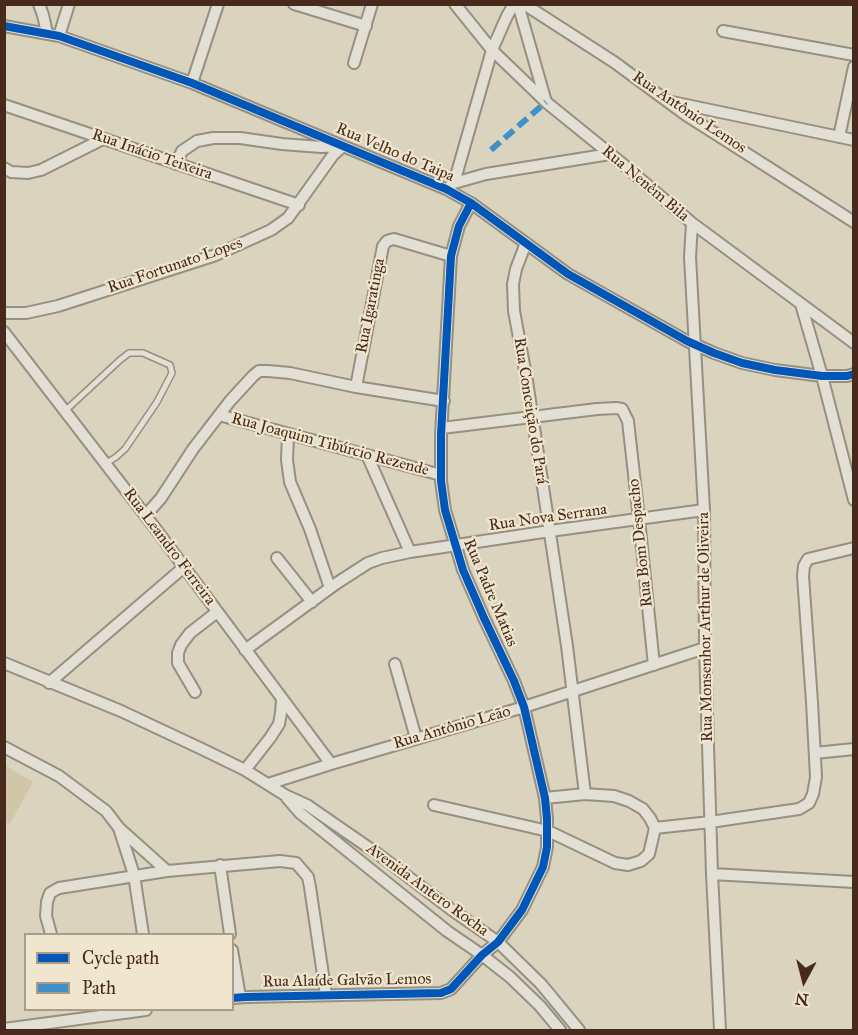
<!DOCTYPE html>
<html>
<head>
<meta charset="utf-8">
<style>
	body { margin:0 }
	#map { position:relative; width:858px; height:1035px; overflow:hidden; background:#dad3be; font-family:"IM FELL Great Primer",serif }
	canvas { display:block }
	.frame { position:absolute; inset:0; border:6px solid #472a1b; pointer-events:none }
	.legend { position:absolute; left:24px; top:933px; width:210px; height:78px; box-sizing:border-box; background:#efe6cd; border:2px solid #ac9b86; margin:0; padding:8px 10px; list-style:none; font-size:18px; color:#472a1b }
	.legend li { display:flex; align-items:center; gap:12px; height:30px }
	.legend b { width:30px; border:2px solid #ac9b86 }
	.north { position:absolute; left:774px; top:951px; width:60px; height:60px; -webkit-text-stroke:4px #efe6cd; paint-order:stroke; rotate:187deg; font-size:16px; font-weight:700; line-height:24px; text-align:center; color:#472a1b }
	.north::after { content:''; display:block; margin:auto; width:21px; height:27px; background:#472a1b; clip-path:polygon(50% 0,100% 100%,50% 72%,0 100%) }
</style>
</head>
<body>
<div id="map">
<canvas width="858" height="1035"></canvas>
<div class="frame"></div>
<ul class="legend">
<li><b style="height:8px;background:#0057b8"></b>Cycle path</li>
<li><b style="height:8px;background:#4190c9"></b>Path</li>
</ul>
<div class="north">N</div>
</div>
<script>
const g = document.querySelector('canvas').getContext('2d');
g.lineJoin = 'round';
function fill(path, color) {
  g.fillStyle = color;
  g.fill(path, 'evenodd');
}
function shape(rows) {
  const path = new Path2D();
  for (const r of rows) {
    path.moveTo(r[0], r[1]);
    for (let i = 2; i < r.length; i += 2) path.lineTo(r[i], r[i + 1]);
  }
  return path;
}
function trace(path, color, width, dash) {
  g.strokeStyle = color;
  g.lineWidth = width;
  g.lineCap = dash ? 'butt' : 'round';
  g.setLineDash(dash || []);
  g.stroke(path);
}
function write(font, color, halo, rows, align = 'center') {
  g.font = font + ' "IM FELL Great Primer",serif';
  g.lineWidth = 4.5;
  g.setLineDash([]);
  g.textBaseline = 'middle';
  g.strokeStyle = halo;
  g.fillStyle = color;
  for (const [text, x, y, turn = 0] of rows) {
    g.save();
    g.translate(x, y);
    g.rotate((+turn || 0) * Math.PI / 180);
    g.textAlign = isNaN(turn) ? turn : align;
    if (halo) g.strokeText(text, 0, 0);
    g.fillText(text, 0, 0);
    g.restore();
  }
}
fill(shape([
	[4,765,33,782,10,824,5,822]
]), '#d2c6a9');
const service = shape([
	[65,411,120,360,129,353,143,353,170,365,172,373,157,402,125,449,116,457,105,464]
]);
const minor = shape([
	[39,4,43,15,47,33],
	[294,4,366,26],
	[455,4,492,50,546,102,625,166,692,223,854,343],
	[518,4,546,102],
	[524,4,614,62,686,115,854,222],
	[4,26,59,36,192,83,446,189,471,203,568,274,687,341,714,353,742,363,775,370,822,376,847,376,854,374],
	[723,31,854,55],
	[59,36,69,4],
	[354,63,372,4],
	[192,83,218,4],
	[672,102,854,140],
	[4,105,299,205],
	[839,137,854,67],
	[176,164,182,151,197,141,213,138,240,138,282,144,321,147,339,146],
	[4,168,11,172,28,173,41,170,103,139],
	[454,183,492,50,507,16,514,4],
	[450,186,454,183,486,174,610,154],
	[692,223,690,257,704,510,705,648,712,874,720,1030],
	[526,243,516,269,513,284,514,311,527,381,567,646,585,794],
	[801,304,822,376,854,500],
	[4,313,26,313,58,306,216,255,271,230,288,218,333,155,343,146],
	[4,332,155,528,331,764],
	[356,387,383,246,387,241,394,239,451,256],
	[219,415,441,475],
	[442,428,597,409,616,408,622,409,628,421,639,519,654,665],
	[288,434,287,460,290,482,310,529,330,588],
	[367,455,410,552],
	[146,515,161,498,193,449,230,401,253,376,259,371,268,371,290,373,356,387,444,401],
	[277,558,312,602],
	[245,650,337,583,368,563,382,558,410,552,550,531,704,510],
	[4,663,121,711,204,750,245,770,285,795,307,805,378,854,452,910,498,942,541,984,579,1030],
	[395,664,416,738],
	[49,683,184,567],
	[195,692,178,663,178,653,181,645,190,633,217,612],
	[4,747,59,776,106,811,119,828,134,875,143,934],
	[815,753,854,749],
	[245,770,270,738,279,724,281,713,282,699],
	[268,784,331,764,524,707,705,648],
	[287,798,300,813,319,828,447,931,482,955,510,977,540,1006,560,1030],
	[434,805,548,831,615,863,628,865,641,861,649,854,655,828,650,818,643,809,629,801,614,796,585,794,545,798],
	[119,828,167,871],
	[655,828,710,822,799,809,809,803,813,794,816,777,812,702,803,576,804,566,808,559,854,548],
	[220,865,230,934],
	[712,874,854,882],
	[51,934,46,916,47,902,50,893,59,888,167,871,280,861,296,863,308,877,310,887,326,995],
	[232,950,240,997],
	[232,998,246,997,441,993,451,989,482,955,498,942,522,910,543,867,547,847,547,819,545,798,524,707,514,681,484,618,463,570,445,510,441,481,441,435,451,256,459,226,471,203],
	[4,1029,146,1010]
]);
trace(service, '#978f82', 8);
trace(minor, '#978f82', 14);
trace(service, '#e2dfd4', 5);
trace(minor, '#e2dfd4', 10);
trace(shape([
	[491,150,546,102]
]), '#4190c9', 6, [12, 6]);
trace(shape([
	[4,26,59,36,192,83,446,189,471,203,568,274,687,341,714,353,742,363,775,370,822,376,847,376,854,374],
	[232,998,246,997,441,993,451,989,482,955,498,942,522,910,543,867,547,847,547,819,545,798,524,707,514,681,484,618,463,570,445,510,441,481,441,435,451,256,459,226,471,203]
]), '#0057b8', 8);
write('16px', '#472a1b', '#efe6cd', [
	["Rua Antônio Lemos",689,113,34],
	["Rua Velho do Taipa",395,153,23],
	["Rua Inácio Teixeira",152,155,19],
	["Rua Nenêm Bila",645,184,40],
	["Rua Fortunato Lopes",175,266,-19],
	["Rua Igaratinga",371,306,-79],
	["Rua Conceição do Pará",530,411,81],
	["Rua Joaquim Tibúrcio Rezende",330,445,15],
	["Rua Nova Serrana",548,518,-8],
	["Rua Bom Despacho",641,543,-96],
	["Rua Leandro Ferreira",169,547,53],
	["Rua Padre Matias",490,593,67],
	["Rua Monsenhor Arthur de Oliveira",706,627,-91],
	["Rua Antônio Leão",452,728,-16],
	["Avenida Antero Rocha",427,890,36],
	["Rua Alaíde Galvão Lemos",347,981,-1]
]);
</script>
</body>
</html>
